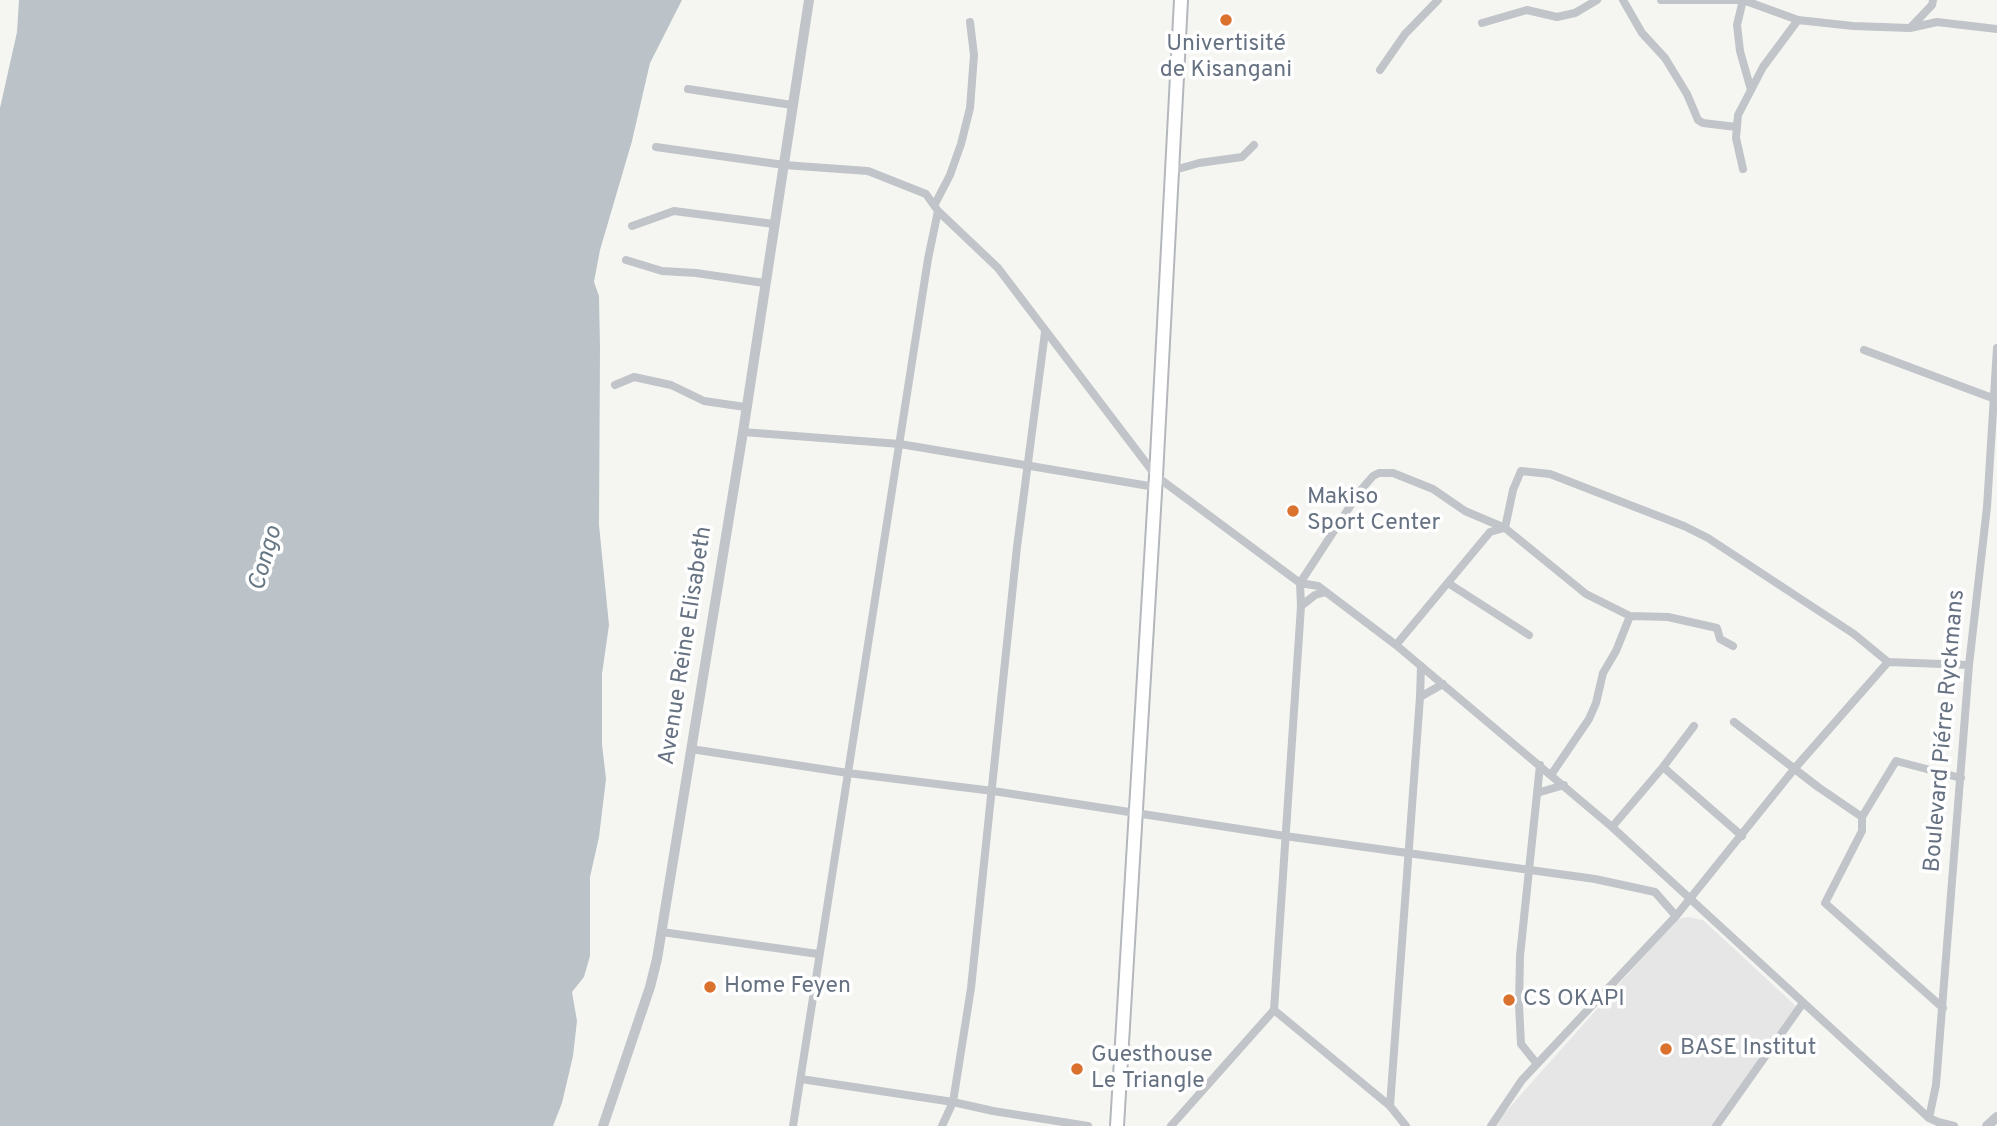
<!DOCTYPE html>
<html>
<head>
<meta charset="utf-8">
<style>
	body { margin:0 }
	canvas { display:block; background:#f5f6f2 }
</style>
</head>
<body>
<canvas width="1997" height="1126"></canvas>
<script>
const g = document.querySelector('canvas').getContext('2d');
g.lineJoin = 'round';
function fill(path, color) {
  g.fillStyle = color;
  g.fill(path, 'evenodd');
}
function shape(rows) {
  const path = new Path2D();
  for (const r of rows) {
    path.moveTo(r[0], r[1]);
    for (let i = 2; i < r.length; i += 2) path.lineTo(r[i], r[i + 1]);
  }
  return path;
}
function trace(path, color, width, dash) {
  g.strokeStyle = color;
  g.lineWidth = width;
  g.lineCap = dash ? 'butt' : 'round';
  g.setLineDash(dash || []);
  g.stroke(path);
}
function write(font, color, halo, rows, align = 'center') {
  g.font = font + ' Overpass,sans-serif';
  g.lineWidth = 7;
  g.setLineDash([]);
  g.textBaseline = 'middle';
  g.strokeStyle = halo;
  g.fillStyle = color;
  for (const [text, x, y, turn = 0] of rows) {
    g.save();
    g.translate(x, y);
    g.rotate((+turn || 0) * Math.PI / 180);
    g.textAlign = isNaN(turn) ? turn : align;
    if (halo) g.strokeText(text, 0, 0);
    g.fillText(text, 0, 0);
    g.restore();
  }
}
fill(shape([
	[1688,917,1703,920,1799,1009,1719,1126,1493,1126,1677,919]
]), '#e6e6e6');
fill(shape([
	[19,0,682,0,650,63,632,141,600,250,594,282,599,296,600,348,599,525,609,625,602,674,602,744,606,779,599,837,590,877,590,956,584,977,572,992,577,1021,573,1056,562,1103,553,1126,0,1126,0,108,17,32]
]), '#bbc3c9');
const secondary = shape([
	[1117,1126,1156,476,1181,0]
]);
trace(secondary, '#b4b7bc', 16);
trace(shape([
	[1623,0,1642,33,1665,58,1687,94,1698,120,1703,123,1736,127],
	[1661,0,1743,0,1798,20,1853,26,1910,28,1937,22,1997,29],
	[1743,0,1737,25,1740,51,1751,90],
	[1482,23,1527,10,1557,17,1575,13,1597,0],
	[1911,27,1932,5,1933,0],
	[1380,70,1405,34,1438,0],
	[688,89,792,105],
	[656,147,784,165,868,171,926,194,938,211,998,268,1156,476,1300,583,1318,586,1396,645,1612,827,1929,1118,1938,1122,1954,1126],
	[1743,169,1736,138,1738,115,1763,67,1798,20],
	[1171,171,1199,163,1242,157,1254,145],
	[935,204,950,175,961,144,970,108,974,55,970,22],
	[632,226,674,211,774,224],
	[626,260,662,271,696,273,764,283],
	[1864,350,1995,399],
	[615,385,634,377,671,385,704,401,745,407],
	[743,432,900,444,1155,487],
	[1505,528,1513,490,1521,471,1550,474,1684,526,1708,538,1854,634,1888,662,1969,665],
	[1448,583,1529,635],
	[1301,606,1315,595,1326,592],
	[1396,645,1490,532,1504,528],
	[1420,697,1443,684],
	[1734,722,1818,787,1862,817],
	[691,749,848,773,993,791,1285,836,1595,879,1655,892,1676,916],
	[1663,767,1742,836],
	[1551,775,1589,719,1596,703,1603,673,1616,651,1630,616],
	[1537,793,1564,785],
	[1612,827,1663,767,1694,726],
	[662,932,818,954],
	[1943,1008,1825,903,1862,831,1862,817,1896,761,1961,778],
	[1274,1010,1390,1106,1406,1126],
	[1537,1064,1521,1044,1519,1005,1520,956,1540,765],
	[801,1079,953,1102,993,1111,1088,1126],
	[1390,1106,1420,697,1421,666],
	[1929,1118,1936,1085,1969,665,1987,507,1997,348],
	[793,1126,928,259,938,211],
	[942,1126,953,1102,971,988,1017,547,1045,332],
	[1171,1126,1274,1010,1301,606,1300,583,1360,491,1373,476,1379,473,1393,473,1433,489,1465,511,1505,528,1586,594,1630,616,1668,617,1717,628,1720,639,1733,646],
	[1491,1126,1522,1080,1676,916,1795,768,1888,662],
	[1716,1126,1803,1003]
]), '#c1c4c8', 8);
trace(shape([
	[603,1126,650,987,657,959,743,432,809,0],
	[1987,1126,1997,1117]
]), '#c1c4c8', 10);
trace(secondary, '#fff', 12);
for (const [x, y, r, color] of [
	[1226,20,7,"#da722e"],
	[1293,511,7,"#da722e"],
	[710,987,7,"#da722e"],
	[1509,1000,7,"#da722e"],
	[1666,1049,7,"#da722e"],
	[1077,1069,7,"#da722e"]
]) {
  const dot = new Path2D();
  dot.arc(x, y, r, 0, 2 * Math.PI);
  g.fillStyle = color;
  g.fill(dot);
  trace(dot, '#fff', 2.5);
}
write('23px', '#667182', '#fff', [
	["Univertisité",1226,45,"center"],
	["de Kisangani",1226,71,"center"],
	["Makiso",1307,498],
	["Sport Center",1307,524],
	["Home Feyen",724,987],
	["CS OKAPI",1523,1000],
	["BASE Institut",1680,1049],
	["Guesthouse",1091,1056],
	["Le Triangle",1091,1082]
], 'left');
write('23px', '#667182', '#fff', [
	["Avenue Reine Elisabeth",687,646,-81],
	["Boulevard Piérre Ryckmans",1946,731,-85]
]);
write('italic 24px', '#677885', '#fff', [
	["Congo",267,559,-74]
]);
</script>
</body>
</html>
